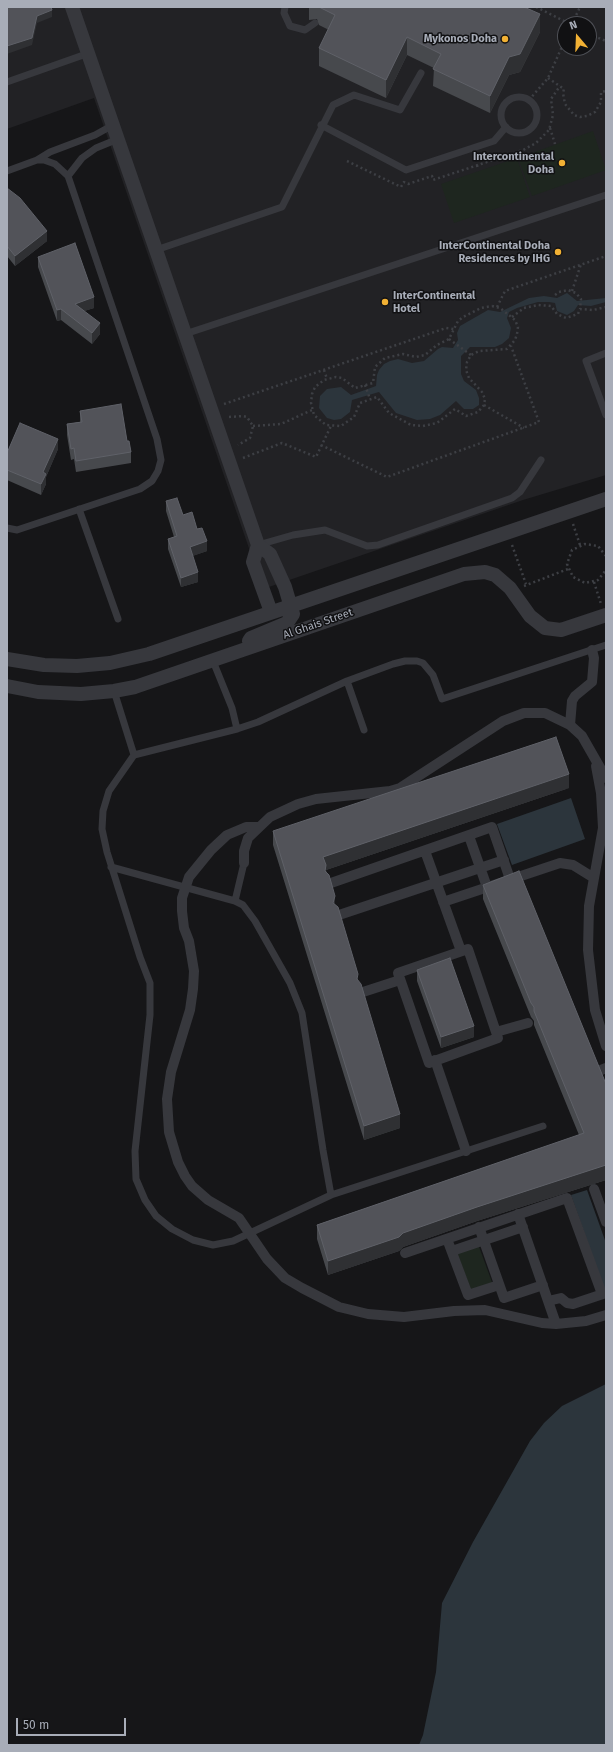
<!DOCTYPE html>
<html>
<head>
<meta charset="utf-8">
<style>
	body { margin:0 }
	#map { position:relative; width:613px; height:1752px; overflow:hidden; background:#161618; font-family:"Fira Sans",sans-serif }
	canvas { display:block }
	.frame { position:absolute; inset:0; border:8px solid #a8adb8; pointer-events:none }
	.north { position:absolute; left:557px; top:16px; width:40px; height:40px; box-sizing:border-box; background:#111113; border:1px solid #4d4f55; border-radius:50%; rotate:341deg; font-size:11px; font-weight:700; line-height:16px; text-align:center; color:#a8adb8 }
	.north::after { content:''; display:block; margin:auto; width:14px; height:18px; background:#f2b134; clip-path:polygon(50% 0,100% 100%,50% 72%,0 100%) }
	.scale { position:absolute; left:16px; top:1718px; width:110px; height:18px; box-sizing:border-box; border:2px solid #a8adb8; border-top:0; padding-left:5px; font-size:12px; line-height:14px; white-space:nowrap; color:#a8adb8; -webkit-text-stroke:3px #111113; paint-order:stroke }
</style>
</head>
<body>
<div id="map">
<canvas width="613" height="1752"></canvas>
<div class="frame"></div>
<div class="north">N</div>
<div class="scale">50 m</div>
</div>
<script>
const g = document.querySelector('canvas').getContext('2d');
g.lineJoin = 'round';
function fill(path, color) {
  g.fillStyle = color;
  g.fill(path, 'evenodd');
}
function shape(rows) {
  const path = new Path2D();
  for (const r of rows) {
    if (r.length === 3) {
      path.moveTo(r[0] + r[2], r[1]);
      path.arc(r[0], r[1], r[2], 0, 2 * Math.PI);
      continue;
    }
    path.moveTo(r[0], r[1]);
    for (let i = 2; i < r.length; i += 2) path.lineTo(r[i], r[i + 1]);
  }
  return path;
}
function trace(path, color, width, dash) {
  g.strokeStyle = color;
  g.lineWidth = width;
  g.lineCap = dash ? 'butt' : 'round';
  g.setLineDash(dash || []);
  g.stroke(path);
}
function write(font, color, halo, rows, align = 'center') {
  g.font = font + ' "Fira Sans",sans-serif';
  g.lineWidth = 3;
  g.setLineDash([]);
  g.textBaseline = 'middle';
  g.strokeStyle = halo;
  g.fillStyle = color;
  for (const [text, x, y, turn = 0] of rows) {
    g.save();
    g.translate(x, y);
    g.rotate((+turn || 0) * Math.PI / 180);
    g.textAlign = isNaN(turn) ? turn : align;
    if (halo) g.strokeText(text, 0, 0);
    g.fillText(text, 0, 0);
    g.restore();
  }
}
fill(shape([
	[7,7,606,7,606,475,523,500,263,589,94,98,7,129],
	[565,24,589,24,589,48,565,48]
]), '#222225');
fill(shape([
	[593,131,606,170,532,196,518,158],
	[517,158,530,197,454,223,441,184],
	[478,1244,493,1285,472,1293,457,1252]
]), '#1e261f');
fill(shape([
	[567,293,577,301,606,298,606,302,591,306,578,305,574,311,567,315,557,311,555,303,549,302,538,302,517,308,509,312,507,318,511,328,509,338,502,344,495,347,470,347,461,356,461,374,464,381,476,390,479,398,479,405,473,409,464,409,456,401,440,415,430,419,417,420,396,413,379,392,352,400,350,412,341,419,334,420,327,418,319,408,320,396,327,389,341,387,351,395,376,386,377,375,379,370,384,364,390,361,398,359,412,363,424,361,438,349,442,347,453,348,458,340,457,333,460,326,488,310,500,312,529,298,544,296,557,298],
	[571,798,585,839,512,865,497,824],
	[587,1190,606,1243,605,1291,571,1195],
	[606,1384,606,1745,419,1745,423,1735,436,1672,442,1603,473,1542,530,1441,544,1423,562,1406]
]), '#2c353c');
trace(shape([
	[536,7,570,24],
	[572,24,580,7],
	[589,34,606,41],
	[548,78,564,89,563,93,565,104,574,115,580,117,587,116,595,112,601,102,601,92,606,91],
	[529,100,548,78,565,40],
	[550,128,555,144],
	[347,161,401,187,404,182,408,184,432,176,433,180,523,150,536,143,549,130,553,115,551,99,560,86],
	[477,165,478,170],
	[572,291,581,264],
	[555,295,559,292,568,290,576,293,581,299,580,309],
	[492,306,500,308,515,320,518,327,517,334,515,340,507,349,479,351,471,355,467,362,466,370,469,378,482,392,485,399,484,405,478,412,466,416,455,409,437,423,423,426,411,425,389,413,377,397,360,403,354,417,341,426,326,425,314,415,311,403,312,394,315,387,324,380,336,377,342,378,355,388,373,383,375,367,385,358,403,354,416,357,425,355,437,345,449,339,458,321,463,317,481,308,492,306],
	[497,307,505,291,606,256],
	[512,317,524,308,538,305,551,306,557,314,566,318,578,314,580,309,593,310,606,307],
	[449,339,471,355],
	[324,370,327,379],
	[365,385,370,399],
	[224,404,446,328,454,329],
	[484,405,524,428],
	[229,417,243,416,247,417,253,426,250,438,238,445],
	[253,426,281,424,312,410],
	[321,445,387,477,539,422,511,346],
	[243,458,282,443,316,457,331,426],
	[573,524,580,545],
	[512,545,526,584],
	[606,556,598,546,585,544,572,550,567,564,573,577,585,583,598,580,606,570],
	[594,582,601,604],
	[524,586,568,569]
]), '#3d3f44', 2.5, [2, 3]);
trace(shape([
	[285,7,284,13,290,26,305,30,315,23],
	[7,82,89,53],
	[519,115,18],
	[321,125,406,170,494,141,506,127],
	[37,160,50,152,95,135,113,125],
	[7,171,37,160,44,160,55,164,68,176,157,439,161,460,158,471,152,481,140,489,17,530,7,528],
	[68,176,82,158,96,148,118,139],
	[156,250,282,207,333,105,354,95,400,110,421,73],
	[185,334,606,195],
	[606,353,586,361,606,415],
	[79,509,118,619],
	[258,545,293,535,325,530,367,546,378,545,512,498,520,492,541,460],
	[213,661,232,708,237,729],
	[347,681,364,730],
	[114,691,134,755],
	[111,867,235,901,243,905,255,921,290,983,302,1013,323,1150,331,1195],
	[235,901,244,863],
	[543,1126,331,1195,233,1241,213,1245,193,1240,172,1229,156,1216,145,1200,136,1179,135,1151,150,1015,150,983,140,957,107,852,102,829,103,811,109,791,134,755,237,729,258,722,347,681,393,664,405,661,417,661,423,663,433,675,442,699,606,645]
]), '#37383d', 7);
trace(shape([
	[570,725,572,701,575,696,592,682,594,658,592,650],
	[596,766,601,793,603,828,589,906,588,950,595,1010,606,1046],
	[257,827,246,827,227,835,211,850,189,877,182,898,182,911,184,928,189,941,194,971,193,989,190,1010,171,1072,167,1099,169,1132,178,1162,185,1176,192,1186,208,1200,239,1218,267,1259,285,1278,302,1288,339,1307,368,1314,404,1317,454,1311,485,1310,542,1323,556,1324,586,1321,606,1315],
	[469,836,487,887],
	[425,851,461,951],
	[244,863,244,851,248,838,270,817,298,804,316,799,390,791,400,788,503,721,524,713,545,713,570,725,582,736,606,778],
	[331,883,492,827,510,879],
	[443,902,560,863,573,865,594,878],
	[339,915,504,860],
	[468,949,498,1038,429,1063,398,973,468,949],
	[363,992,400,980],
	[496,1032,528,1023],
	[435,1060,466,1151],
	[601,1070,606,1068],
	[594,1189,606,1222],
	[518,1214,556,1324],
	[479,1227,504,1298,543,1285],
	[447,1239,468,1295,499,1285],
	[452,1251,523,1227],
	[405,1253,567,1198,602,1294],
	[548,1301,561,1298,567,1303,573,1304,606,1293]
]), '#37383d', 10);
trace(shape([
	[72,7,258,545,253,562,271,612],
	[249,641,251,638,287,623,293,614,285,587,270,554,258,545],
	[7,659,44,665,77,666,110,663,149,654,606,499],
	[7,686,38,692,81,694,114,691,135,687,464,574,485,572,495,575,510,588,530,616,545,628,561,630,606,615]
]), '#37383d', 14);
fill(shape([
	[309,7,524,7,540,32,520,72,509,75,490,113,433,86,434,68,407,55,386,98,319,66,319,48,329,30,319,25,317,19,309,20],
	[7,188,47,241,15,266,7,256],
	[38,257,94,308,84,311,100,334,92,344,61,320,57,321,38,267],
	[80,411,127,441,131,452,131,463,76,472,74,459,71,460,67,435,67,424,80,422],
	[58,449,46,477,46,484,41,495,7,480,7,453],
	[166,501,183,515,197,529,207,551,192,556,198,582,181,587,168,549,168,539,174,537,166,511],
	[569,788,326,870,335,904,358,981,400,1128,364,1140,273,845,273,831],
	[483,885,606,1084,606,1180,477,1221,403,1247,399,1251,328,1275,317,1239,317,1225,579,1135,534,1025,534,1021,531,1017,483,899],
	[417,970,474,1037,441,1048,417,981]
]), '#47494d');
fill(shape([
	[52,10,52,17,37,23,32,45,7,54,7,46,37,16],
	[540,14,540,32,520,72,509,75,490,113,490,96,509,57],
	[407,37,407,55,386,98,386,80],
	[47,231,47,241,15,266,15,256],
	[94,297,94,308,75,314,75,304],
	[61,309,61,320,57,321,57,310],
	[100,323,100,334,92,344,92,333],
	[58,439,58,449,46,477,46,484,41,495,41,484,43,472],
	[207,541,207,551,190,557,190,547],
	[198,572,198,582,181,587,181,578],
	[569,774,569,788,326,870,326,879,323,857],
	[335,896,335,910,333,903],
	[474,1026,474,1037,441,1048,441,1037],
	[400,1114,400,1128,364,1140,364,1126],
	[606,1165,606,1180,477,1221,403,1247,399,1251,328,1275,328,1261,403,1233,477,1207]
]), '#2f3033');
const building = shape([
	[8,7,51,7,52,10,37,16,32,38,7,46,7,8,8,8,8,7],
	[319,7,524,7,540,14,520,54,509,57,490,96,433,69,441,54,407,37,386,80,319,48,335,15,319,7],
	[7,188,20,198,47,231,15,256,7,246,7,188],
	[75,243,94,297,75,304,100,323,92,333,61,309,57,310,38,257,75,243],
	[121,404,127,441,129,441,131,452,76,461,74,448,71,449,67,424,82,422,80,411,121,404],
	[20,423,58,439,43,472,46,474,41,484,7,470,7,453,20,423],
	[177,498,183,515,192,512,197,529,202,528,207,541,190,547,198,572,181,578,168,539,177,536,166,501,177,498],
	[556,737,569,774,323,857,326,865,325,871,329,875,335,896,333,903,338,907,358,974,357,979,361,984,400,1114,364,1126,273,831,556,737],
	[519,871,606,1084,606,1165,477,1207,403,1233,399,1237,328,1261,317,1225,584,1133,534,1011,534,1007,531,1003,483,885,519,871],
	[450,958,474,1026,441,1037,417,970,450,958]
]);
fill(building, '#525359');
trace(building, '#5f6168', 1);
for (const [x, y, r, color] of [
	[505,39,4,"#f2b134"],
	[562,163,4,"#f2b134"],
	[558,252,4,"#f2b134"],
	[385,302,4,"#f2b134"]
]) {
  const dot = new Path2D();
  dot.arc(x, y, r, 0, 2 * Math.PI);
  g.fillStyle = color;
  g.fill(dot);
  trace(dot, '#111113', 1.5);
}
write('bold 11px', '#a8adb8', '#111113', [
	["Mykonos Doha",497,39],
	["Intercontinental",554,157],
	["Doha",554,170],
	["InterContinental Doha",550,246],
	["Residences by IHG",550,259],
	["InterContinental",393,296,"left"],
	["Hotel",393,309,"left"]
], 'right');
write('11px', '#a8adb8', '#111113', [
	["Al Ghais Street",318,624,-19]
]);
</script>
</body>
</html>
